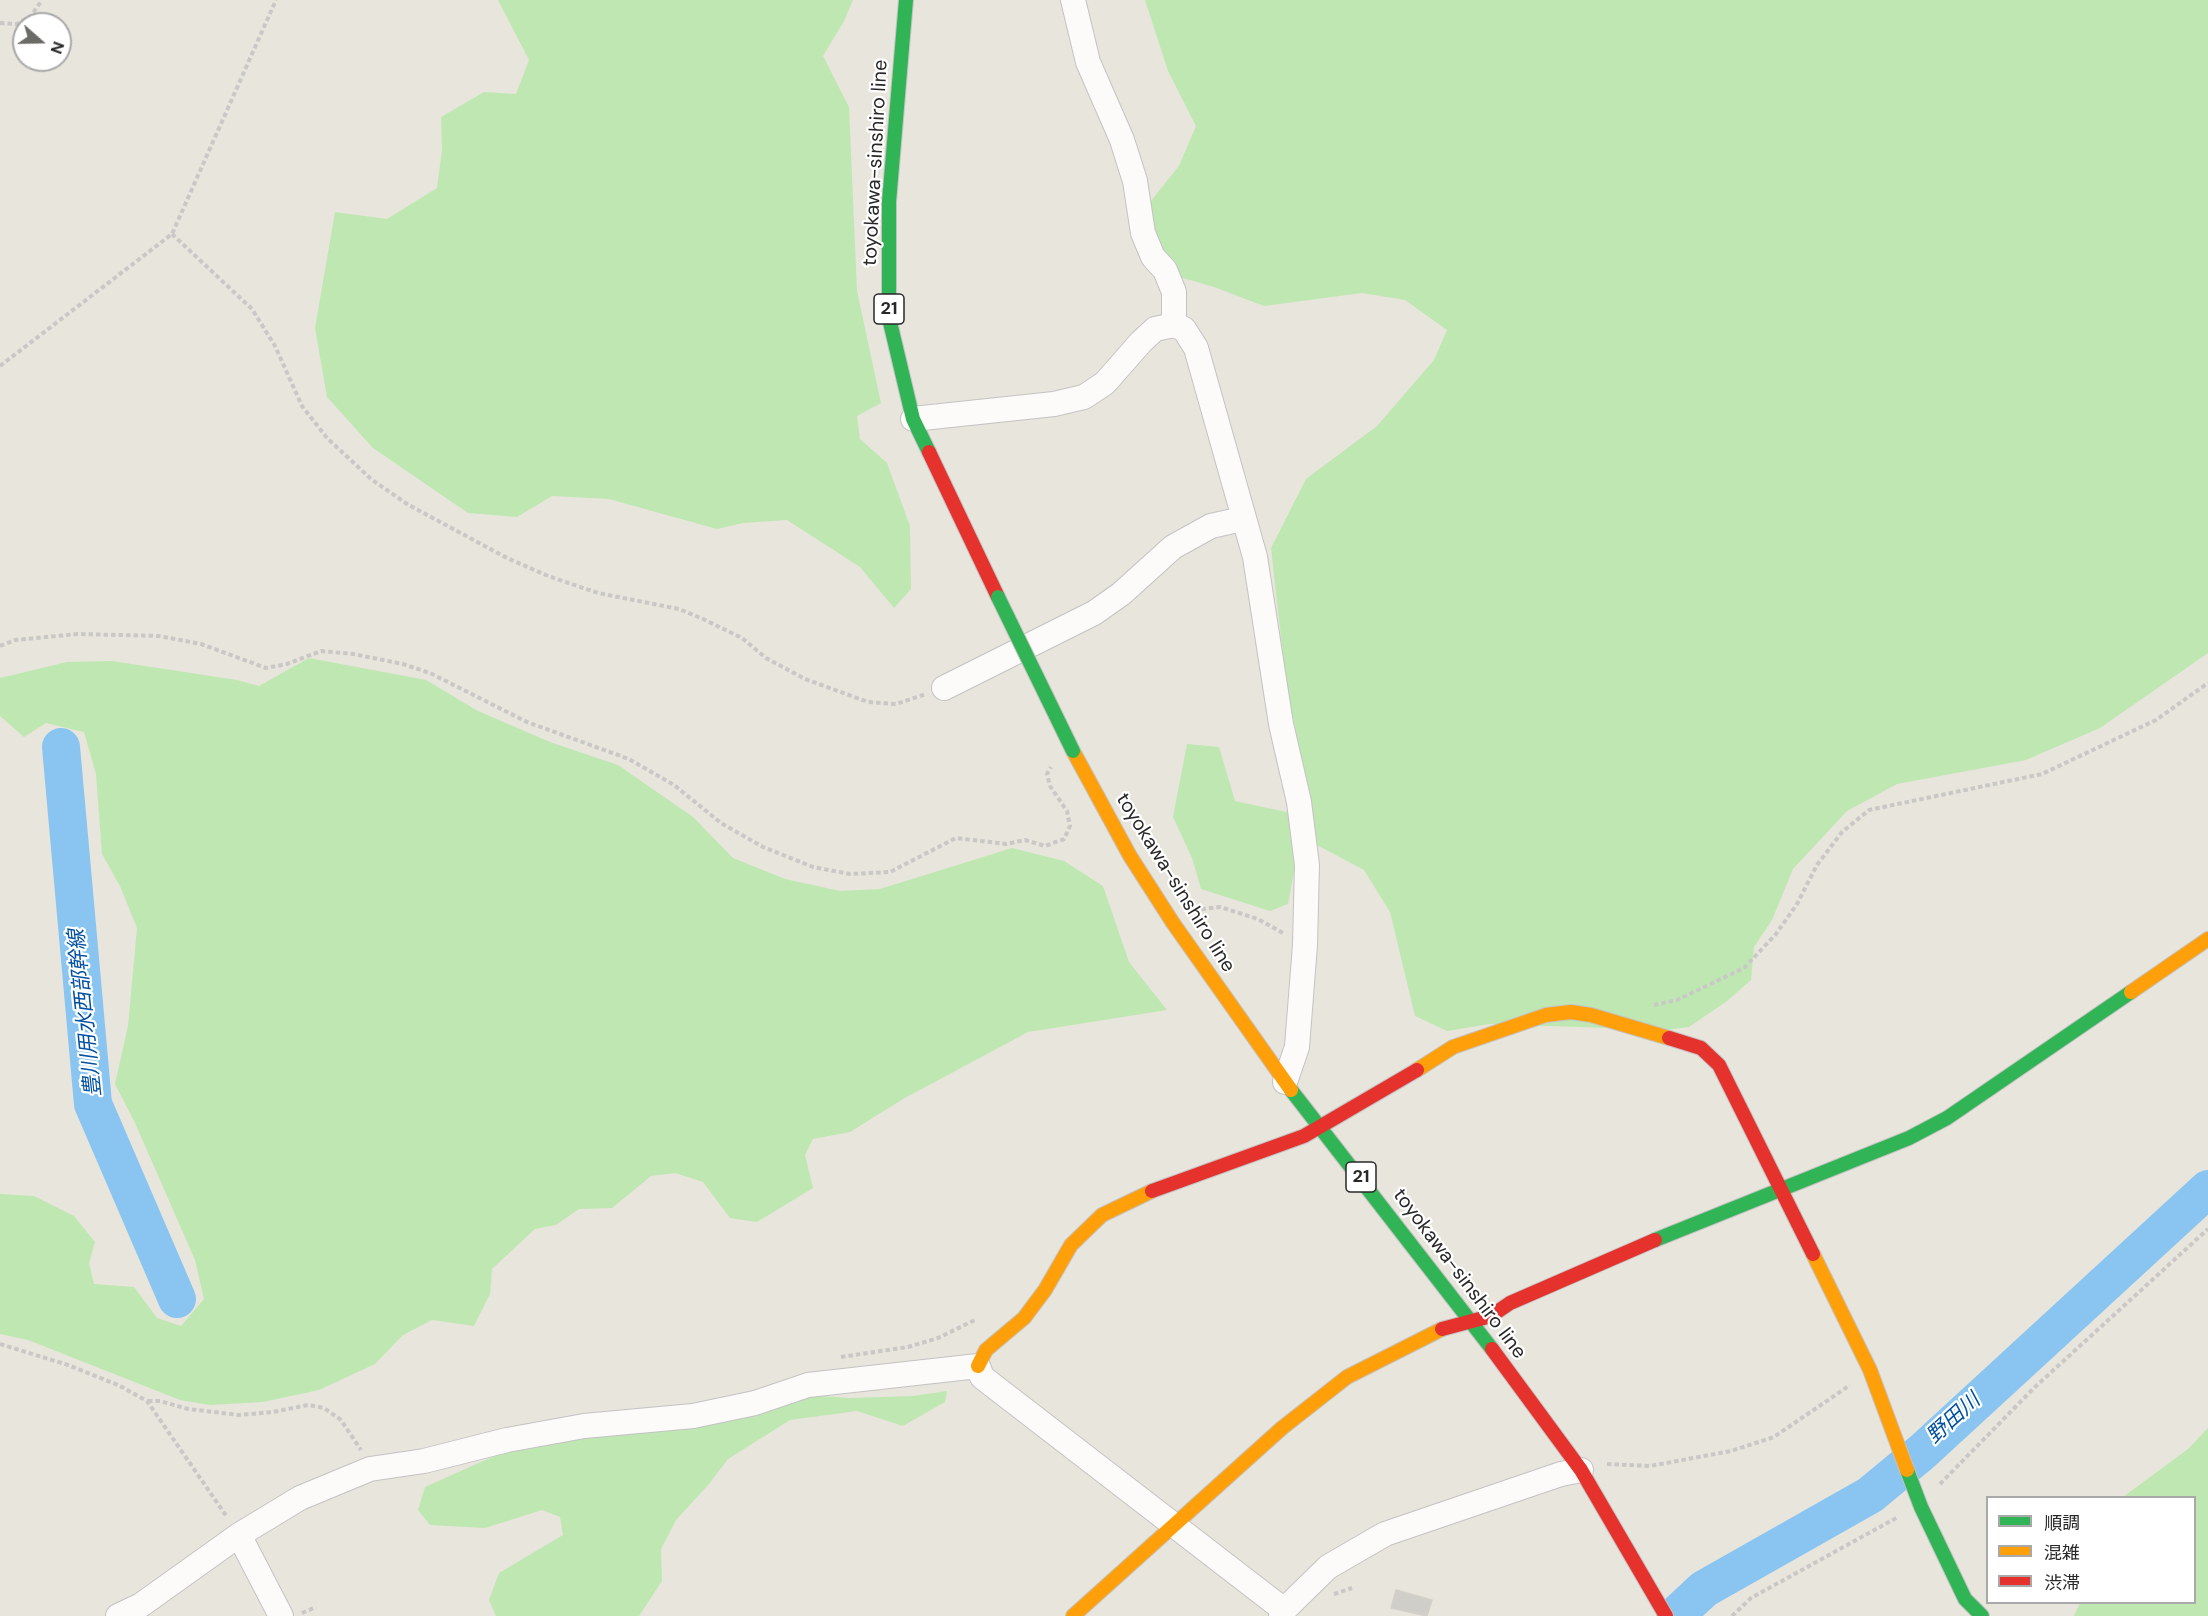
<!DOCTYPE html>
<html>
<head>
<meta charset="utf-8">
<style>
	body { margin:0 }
	#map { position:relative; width:2208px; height:1616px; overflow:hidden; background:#e8e5dc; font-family:"DM Sans","Noto Sans JP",sans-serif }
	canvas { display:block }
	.legend { position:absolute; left:1986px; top:1496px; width:210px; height:108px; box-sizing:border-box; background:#fff; border:2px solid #a9a9a9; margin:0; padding:8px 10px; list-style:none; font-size:18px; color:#282828 }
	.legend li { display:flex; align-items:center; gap:12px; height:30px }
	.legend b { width:30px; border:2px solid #a9a9a9 }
	.north { position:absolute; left:12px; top:12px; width:60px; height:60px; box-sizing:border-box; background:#fff; border:2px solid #a9a9a9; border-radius:50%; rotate:110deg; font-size:16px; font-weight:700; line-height:24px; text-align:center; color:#282828 }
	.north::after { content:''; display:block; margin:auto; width:21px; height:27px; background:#6b6a67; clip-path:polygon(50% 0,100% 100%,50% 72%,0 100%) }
</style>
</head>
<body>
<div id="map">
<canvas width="2208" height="1616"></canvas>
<ul class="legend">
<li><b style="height:8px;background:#30b455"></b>順調</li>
<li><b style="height:8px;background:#ff9f0a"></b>混雑</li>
<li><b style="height:8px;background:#e5322d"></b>渋滞</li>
</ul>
<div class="north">N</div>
</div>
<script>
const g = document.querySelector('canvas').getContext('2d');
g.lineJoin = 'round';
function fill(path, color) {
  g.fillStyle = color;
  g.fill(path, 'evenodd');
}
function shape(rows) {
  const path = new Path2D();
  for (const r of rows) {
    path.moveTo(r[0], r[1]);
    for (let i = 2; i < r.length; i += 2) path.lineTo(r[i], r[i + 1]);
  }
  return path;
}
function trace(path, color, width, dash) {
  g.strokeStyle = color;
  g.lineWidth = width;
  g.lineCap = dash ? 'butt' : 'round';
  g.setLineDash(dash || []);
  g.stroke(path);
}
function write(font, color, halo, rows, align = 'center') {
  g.font = font + ' "DM Sans","Noto Sans JP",sans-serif';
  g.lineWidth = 4.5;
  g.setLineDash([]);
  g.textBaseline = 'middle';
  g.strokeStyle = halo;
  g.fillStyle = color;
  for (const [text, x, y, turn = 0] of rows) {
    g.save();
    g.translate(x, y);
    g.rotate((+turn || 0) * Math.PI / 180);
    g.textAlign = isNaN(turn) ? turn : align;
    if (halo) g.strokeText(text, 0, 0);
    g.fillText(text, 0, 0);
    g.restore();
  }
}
fill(shape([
	[498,0,853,0,844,21,823,56,849,107,857,291,881,403,857,416,860,439,887,463,910,526,911,589,894,608,860,567,787,520,743,523,717,529,609,499,552,496,517,517,468,513,373,448,327,397,315,328,335,212,387,219,437,188,442,150,441,117,484,92,516,94,529,60],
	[1145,0,2208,0,2208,653,2100,728,2026,760,1897,784,1847,811,1793,869,1772,920,1754,947,1751,980,1727,1001,1689,1027,1665,1030,1490,1024,1447,1031,1415,1016,1390,912,1364,870,1315,844,1296,861,1288,904,1270,911,1201,889,1192,858,1173,817,1187,744,1219,747,1235,801,1286,812,1306,779,1287,690,1271,548,1306,479,1377,426,1434,360,1447,330,1405,300,1362,293,1264,306,1214,287,1176,276,1150,243,1146,207,1179,166,1196,126,1168,71],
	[309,658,426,680,478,711,550,742,618,765,693,817,733,858,785,879,840,891,880,889,1012,848,1064,861,1103,886,1129,962,1167,1010,1028,1032,903,1099,850,1132,813,1139,805,1155,813,1188,757,1222,730,1218,703,1182,675,1173,651,1176,612,1208,579,1209,556,1225,535,1229,492,1269,490,1294,474,1326,432,1320,403,1335,375,1364,319,1390,263,1402,210,1405,180,1400,28,1340,0,1334,0,1194,34,1196,74,1216,95,1242,89,1263,94,1284,134,1287,157,1318,181,1326,204,1299,195,1260,135,1123,115,1084,128,1026,137,928,120,886,102,854,96,774,84,732,46,723,24,737,0,716,0,678,67,662,112,661,237,680,259,686],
	[947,1391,945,1402,903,1426,857,1411,790,1420,728,1459,709,1484,676,1520,661,1549,662,1581,639,1616,496,1616,489,1600,499,1573,563,1535,560,1517,542,1510,485,1528,430,1525,418,1510,425,1487,517,1446,703,1426,804,1395,850,1398,913,1396],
	[2208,1428,2208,1616,2074,1616,2080,1603,2194,1602,2194,1498,2123,1497,2188,1449]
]), '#bfe7b2');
trace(shape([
	[61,747,93,1104,177,1299],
	[1675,1616,1704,1589,1870,1495,1922,1452,2208,1189]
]), '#89c5f0', 38);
const building = shape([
	[1396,1590,1432,1600,1427,1616,1391,1608,1396,1590]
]);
fill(building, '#d0cec8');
trace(building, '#d3d0c9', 1.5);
const street = shape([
	[1073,0,1088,62,1122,140,1135,181,1143,233,1153,257,1165,270,1174,292,1174,325],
	[913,419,1054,404,1084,397,1105,383,1141,342,1155,329,1174,325,1184,329,1196,348,1255,557,1281,724,1299,802,1307,865,1305,945,1297,1047,1285,1082],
	[944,688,1094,613,1121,594,1173,547,1211,526,1242,519],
	[239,1535,281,1616],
	[1284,1610,1328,1567,1385,1534,1561,1474,1581,1470],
	[118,1616,141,1605,239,1535,300,1498,370,1469,424,1461,507,1440,584,1426,693,1416,755,1403,808,1385,978,1366,982,1377,1284,1610,1281,1616]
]);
const fast = shape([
	[906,0,889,202,889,318,913,419,929,452],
	[1291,1090,1492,1349],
	[1655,1240,1909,1138,1947,1118,2131,992],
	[1907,1470,1921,1507,1965,1599,1982,1616]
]);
const slow = shape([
	[1073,751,1130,856,1173,923,1291,1090],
	[2131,992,2208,939],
	[1417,1070,1453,1047,1546,1015,1571,1012,1591,1015,1669,1038],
	[1813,1254,1870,1370,1907,1470],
	[978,1366,986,1350,1024,1318,1045,1290,1071,1245,1102,1215,1152,1191],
	[1073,1616,1282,1428,1347,1377,1442,1329]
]);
const jam = shape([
	[929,452,998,597],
	[1669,1038,1701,1048,1719,1065,1813,1254],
	[1152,1191,1304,1136,1417,1070],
	[1442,1329,1491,1316,1510,1303,1655,1240],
	[1492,1349,1581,1470,1666,1616]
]);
trace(street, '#c4c3c3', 26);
trace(fast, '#c4c3c3', 16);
trace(slow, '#c4c3c3', 16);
trace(jam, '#c4c3c3', 16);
trace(shape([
	[0,23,17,24,31,16,42,0],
	[172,234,252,309,275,346,302,406,327,438,371,479,407,504,507,558,548,576,598,593,679,609,703,619,742,638,766,658,805,679,868,702,896,704,926,694],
	[0,366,172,234,276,0],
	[0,646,15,640,78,634,159,636,201,644,266,668,287,664,321,651,353,654,403,664,430,673,527,722,629,759,674,785,721,823,763,847,813,867,850,874,890,872,956,838,1006,844,1025,840,1045,846,1064,839,1070,826,1067,811,1050,786,1047,774,1051,767],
	[1194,910,1220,907,1258,919,1283,933],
	[1654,1005,1677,1000,1744,968,1776,934,1797,904,1817,865,1842,832,1869,810,2042,774,2156,720,2208,683],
	[0,1344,68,1365,118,1385,147,1401,227,1517],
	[841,1357,908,1347,938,1338,977,1319],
	[148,1401,160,1401,188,1409,239,1415,273,1412,308,1405,324,1408,341,1420,361,1450],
	[1607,1464,1650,1466,1731,1451,1774,1437,1850,1385],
	[1940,1484,2035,1387,2208,1229],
	[1334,1594,1352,1588],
	[302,1613,316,1607],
	[1732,1616,1751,1598,1898,1517]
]), '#c9c8c7', 4, [4.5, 3]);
trace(street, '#fcfbfa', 24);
trace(fast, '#30b455', 14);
trace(slow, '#ff9f0a', 14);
trace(jam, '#e5322d', 14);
const fastBridge = shape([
	[998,597,1073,751]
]);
trace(fastBridge, '#c4c2bf', 16, []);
trace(fastBridge, '#30b455', 14);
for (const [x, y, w] of [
	[889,309,30],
	[1361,1177,30]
]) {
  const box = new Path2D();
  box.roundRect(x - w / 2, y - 15, w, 30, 4.5);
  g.fillStyle = '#fff';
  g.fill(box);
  trace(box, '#282828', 1.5);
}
write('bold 18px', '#282828', null, [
	["21",889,309],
	["21",1361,1177]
]);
write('20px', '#282828', '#fff', [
	["toyokawa-sinshiro line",876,163,-87],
	["toyokawa-sinshiro line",1175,883,58],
	["toyokawa-sinshiro line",1459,1274,53]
]);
write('italic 21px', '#0150a3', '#fff', [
	["豊川用水西部幹線",86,1013,-96],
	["野田川",1954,1419,-42]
]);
</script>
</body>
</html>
